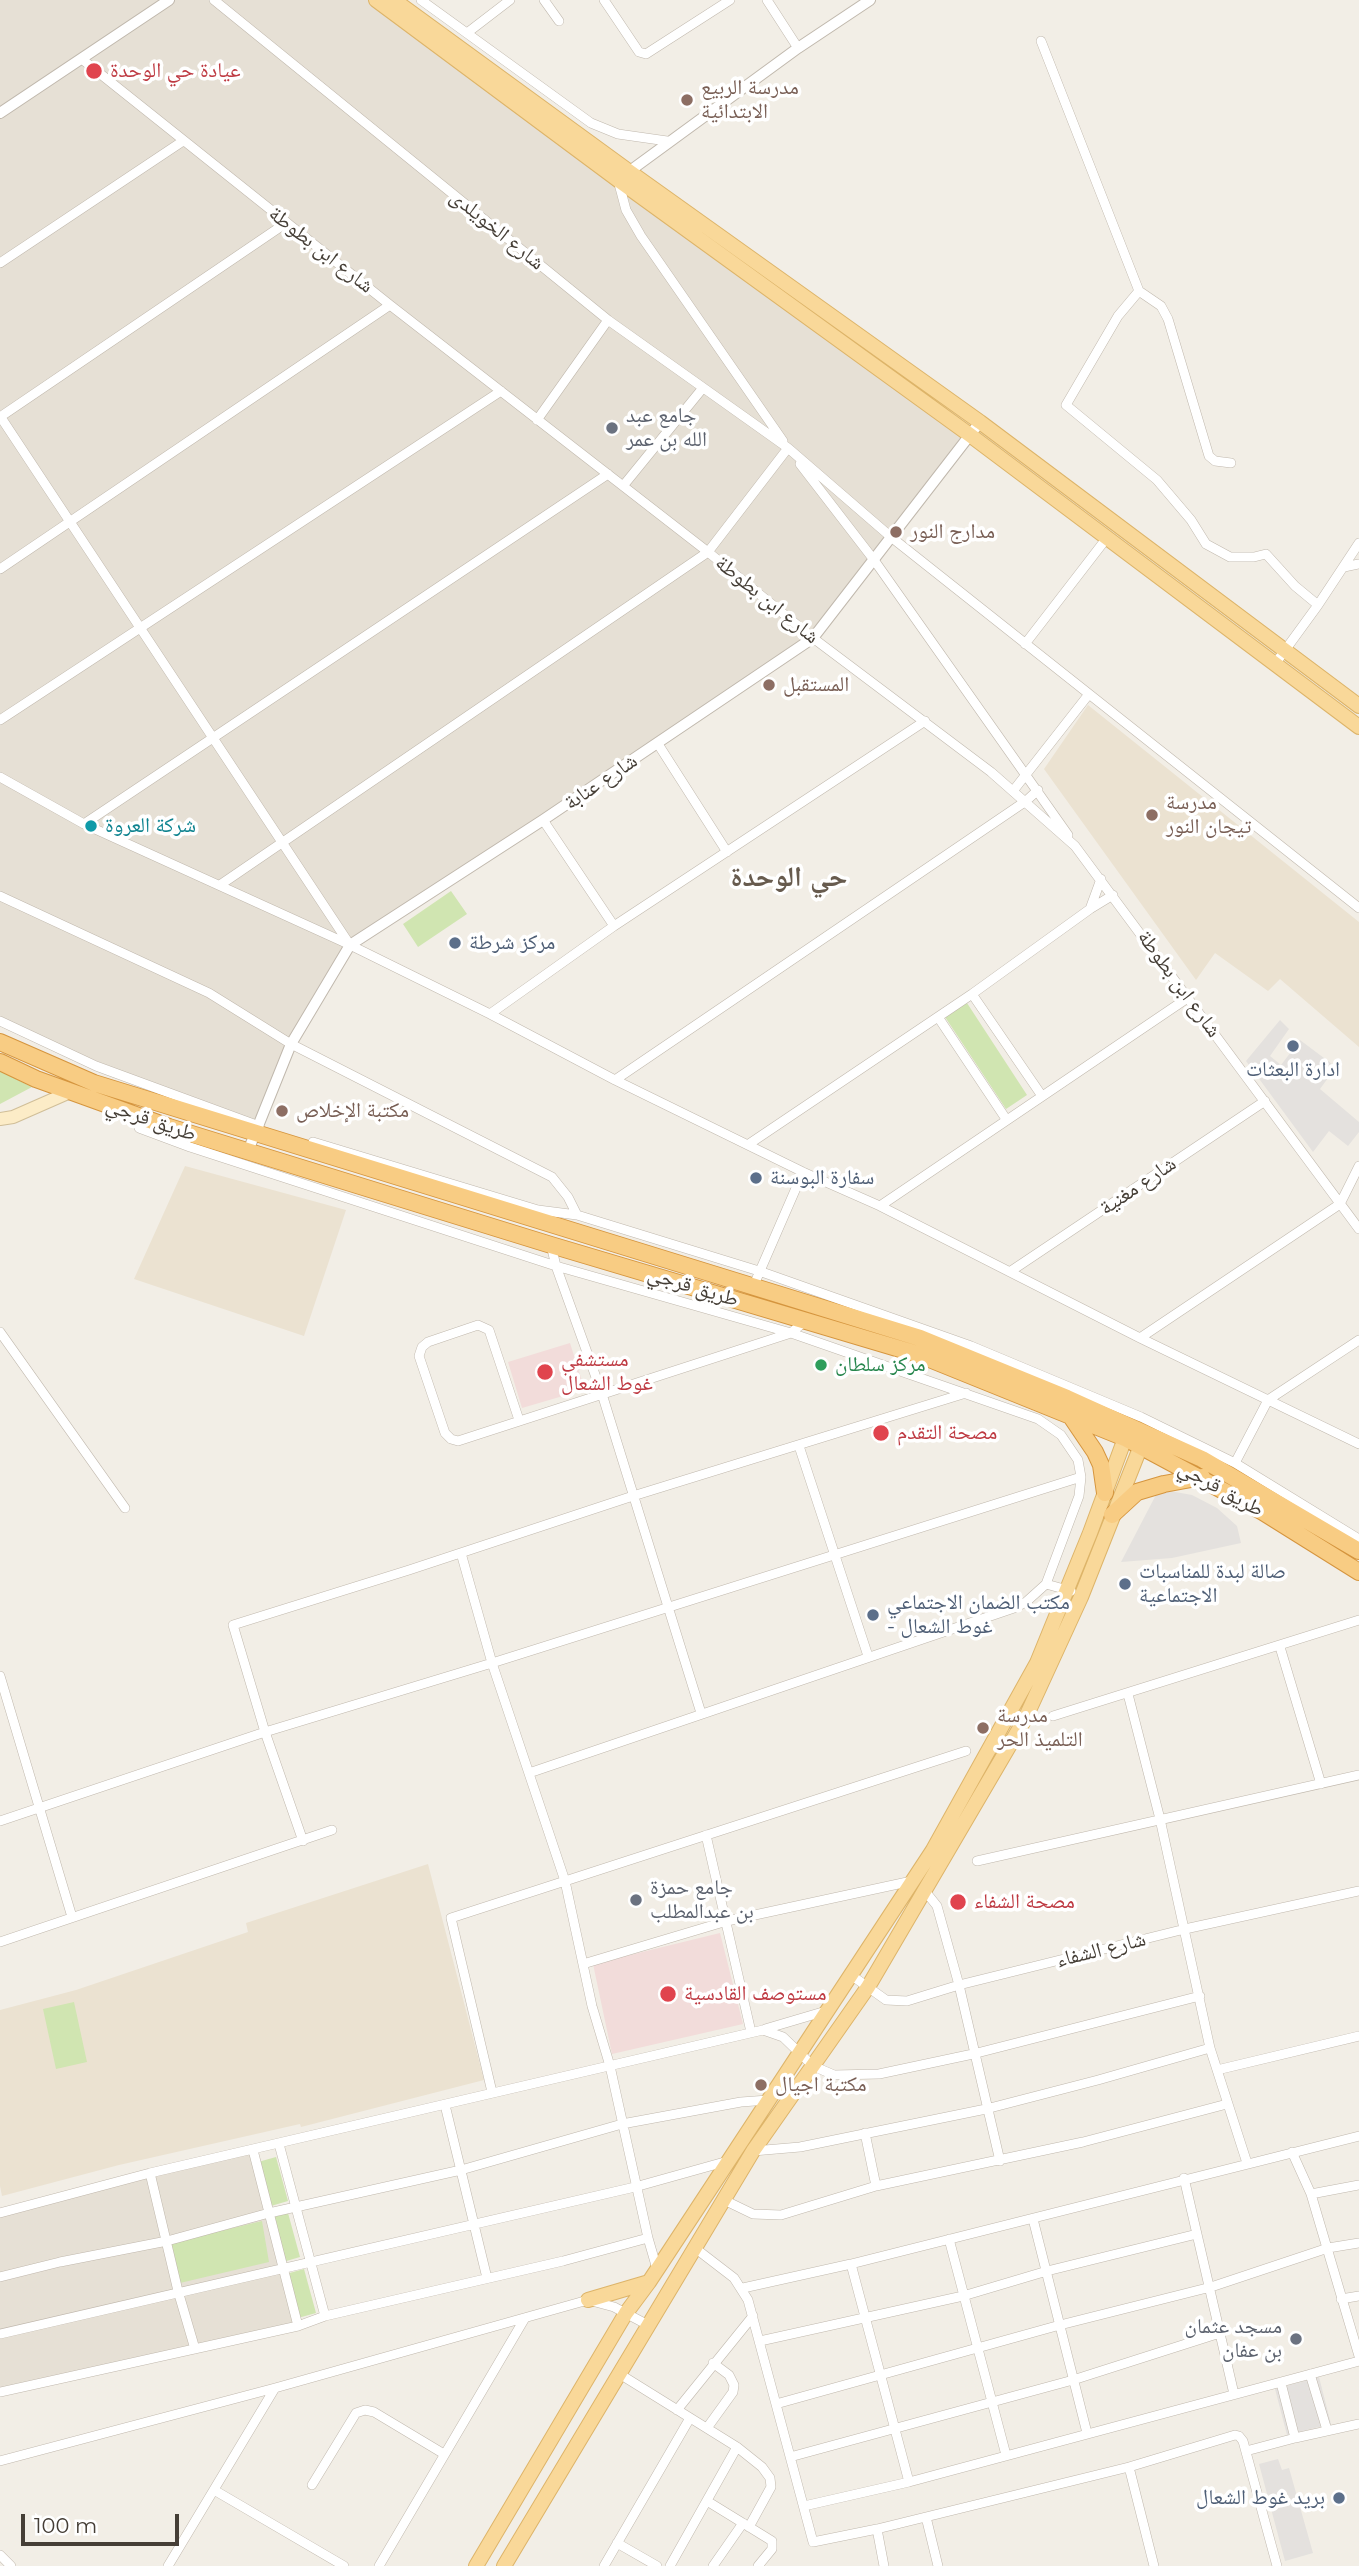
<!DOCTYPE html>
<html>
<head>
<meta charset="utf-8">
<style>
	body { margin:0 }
	#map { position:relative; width:1359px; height:2566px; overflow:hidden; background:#f2eee6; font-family:Montserrat,sans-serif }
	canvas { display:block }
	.scale { position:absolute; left:21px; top:2514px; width:158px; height:32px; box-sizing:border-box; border:4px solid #453e36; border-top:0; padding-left:9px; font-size:21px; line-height:24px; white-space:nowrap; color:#453e36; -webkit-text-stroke:5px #fff; paint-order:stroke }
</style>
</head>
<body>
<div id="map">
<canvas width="1359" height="2566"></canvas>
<div class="scale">100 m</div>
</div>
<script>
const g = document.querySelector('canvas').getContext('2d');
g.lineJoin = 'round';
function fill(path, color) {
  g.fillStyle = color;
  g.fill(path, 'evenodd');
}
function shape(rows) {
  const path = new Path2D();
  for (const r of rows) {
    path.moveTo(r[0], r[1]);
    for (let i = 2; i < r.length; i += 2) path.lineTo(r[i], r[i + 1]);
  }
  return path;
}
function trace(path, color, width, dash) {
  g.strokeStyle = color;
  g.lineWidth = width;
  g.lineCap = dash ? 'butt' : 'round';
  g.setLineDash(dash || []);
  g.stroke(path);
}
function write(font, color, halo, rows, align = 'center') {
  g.font = font + ' Montserrat,"Noto Naskh Arabic",sans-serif';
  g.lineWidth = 7;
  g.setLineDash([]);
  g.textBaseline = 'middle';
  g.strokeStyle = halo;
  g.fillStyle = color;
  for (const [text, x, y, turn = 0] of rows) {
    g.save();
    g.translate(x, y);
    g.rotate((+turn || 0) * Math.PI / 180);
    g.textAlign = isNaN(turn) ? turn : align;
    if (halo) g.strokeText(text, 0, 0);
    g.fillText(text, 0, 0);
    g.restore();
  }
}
fill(shape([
	[0,0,371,0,969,436,813,638,350,945,291,1045,258,1126,20,1030,0,1020],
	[252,2152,298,2326,0,2393,0,2215]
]), '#e6e0d5');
fill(shape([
	[1088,705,1359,922,1359,1047,1280,979,1268,991,1215,953,1196,980,1044,769],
	[185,1166,346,1210,304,1336,134,1279],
	[428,1864,484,2080,301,2127,300,2124,119,2165,2,2196,0,2186,0,2010,76,1990,248,1932,246,1923]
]), '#ebe2d1');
fill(shape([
	[570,1343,582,1381,580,1391,522,1408,508,1362],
	[720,1933,743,2024,612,2054,593,1964]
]), '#f2dcda');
fill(shape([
	[451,891,467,914,418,947,403,924],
	[967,1003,1027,1095,1006,1109,945,1017],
	[0,1071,32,1087,0,1104],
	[74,2002,87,2062,56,2069,43,2009],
	[276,2157,288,2201,271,2206,258,2162],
	[288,2213,300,2257,283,2262,270,2218],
	[262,2221,269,2262,180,2283,170,2243],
	[304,2269,316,2313,298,2318,286,2274]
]), '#d0e5b1');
fill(shape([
	[1280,1020,1289,1029,1270,1056,1281,1065,1300,1040,1336,1067,1320,1089,1359,1122,1359,1132,1348,1146,1329,1131,1313,1152,1246,1061],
	[1159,1489,1192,1495,1217,1508,1237,1526,1241,1543,1172,1558,1121,1562],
	[1319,2377,1331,2424,1287,2435,1275,2389],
	[1278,2459,1282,2470,1289,2468,1313,2553,1285,2561,1259,2464]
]), '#e4e1de');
const minor = shape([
	[214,0,608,320,788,448,891,537,1359,908],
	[421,0,591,123,618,134,667,141],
	[544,0,559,21],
	[604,0,639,52,646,54,730,0],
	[767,0,798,48],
	[467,33,510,0],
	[1041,41,1139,291],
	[83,60,390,305,708,552,813,638,991,772,1075,846,1359,1229],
	[618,180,626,210,641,236,783,441],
	[0,263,183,141],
	[0,416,350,945,490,1014,615,1080,803,1172,880,1206,1140,1338,1359,1444],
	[0,417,286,223],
	[537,420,608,320],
	[1231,463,1215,461,1209,456,1168,319,1161,306,1139,291,1118,316,1066,405,1157,480,1191,520,1206,544,1230,557,1254,557,1266,554,1295,586,1318,605],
	[800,464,874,560,1068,835],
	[623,486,702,389],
	[1344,567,1359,564],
	[0,569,390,305],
	[1025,644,1106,539],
	[1275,664,1318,605,1359,543],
	[0,720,501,391],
	[658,744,727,852],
	[0,777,84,824,348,944],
	[1013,791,1089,694],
	[543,820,614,926],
	[84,824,608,474],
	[1101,879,1090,909,1113,895],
	[220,885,708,552,788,448],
	[0,896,209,993,291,1044,552,1177,568,1197,577,1215,759,1271,971,1346,1141,1417,1235,1463,1359,1539],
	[972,994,1042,1096],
	[490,1014,614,926,925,721],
	[938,1017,1006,1119],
	[0,1021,96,1066,259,1126],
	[615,1080,1026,801,1038,790],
	[139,1128,190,1147,556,1266,791,1333,458,1441,451,1439,445,1433,419,1356,422,1347,428,1342,478,1325,489,1330,519,1420],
	[313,1142,538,1210,577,1215],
	[749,1144,972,994,1090,909],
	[880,1206,1189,997],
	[551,1245,556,1266,602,1394,701,1713],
	[1011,1271,1265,1101],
	[753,1287,803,1172],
	[0,1332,125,1508],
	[1140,1338,1340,1204,1359,1166],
	[799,1446,868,1656],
	[1235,1463,1268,1400,1359,1340],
	[1046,1584,1071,1591],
	[1280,1647,1321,1784],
	[0,1676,72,1917],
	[1128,1694,1160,1819,1210,2048,1247,2163],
	[1053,1716,1359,1620],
	[529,1773,1014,1608,1026,1602,1046,1584,1079,1496,1081,1477,1078,1460,1061,1435,1038,1419,791,1333,805,1321],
	[0,1821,265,1732,492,1663,1081,1477],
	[706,1835,751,2032],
	[303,1841,265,1732,233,1625,409,1570,633,1496,966,1393],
	[977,1861,1359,1775],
	[925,1891,937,1906,959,1985,1000,2161],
	[0,1942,332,1830],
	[583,1964,727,1921,912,1881],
	[851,1975,886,2000,907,2001,959,1985,1185,1929,1359,1891],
	[765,2029,826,2011],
	[1217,2070,1359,2036],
	[492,2092,451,1918,966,1751],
	[445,2105,487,2278],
	[865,2133,876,2186],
	[279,2144,325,2316],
	[253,2150,298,2326],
	[753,2151,800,2147,986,2109,1098,2080,1210,2048],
	[1292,2152,1311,2194,1359,2356],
	[150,2173,178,2291,195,2349],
	[1184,2178,1234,2394],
	[1311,2194,1359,2185],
	[724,2200,753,2214,781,2215,876,2186,1083,2142,1227,2104],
	[0,2213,150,2173,763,2030,783,2037,813,2066,834,2075,879,2074,973,2054,1200,1996],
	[1033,2219,1087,2433],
	[648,2238,657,2269],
	[949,2239,1006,2455],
	[695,2248,734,2278,748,2300,813,2542,877,2529,1129,2467,1235,2435,1239,2436,1243,2441,1277,2566],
	[851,2264,909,2482],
	[0,2277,60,2262,167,2241,269,2213,461,2170,622,2124,741,2102,768,2100],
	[743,2288,851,2264,1359,2136],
	[1341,2299,1359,2296],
	[0,2334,635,2187,728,2161],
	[760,2341,963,2296,1047,2271,1197,2234],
	[618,2373,737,2447,762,2467,770,2478,771,2487,749,2527],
	[1310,2374,1327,2430],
	[1281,2383,1295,2438],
	[0,2392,298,2326,325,2316,563,2261,648,2238,610,2066,592,2006,565,1881,492,1663,461,1553],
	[776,2404,1060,2325,1211,2287,1328,2248,1359,2243],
	[677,2410,753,2316],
	[707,2428,733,2392,734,2385,729,2375,713,2363],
	[1246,2451,1295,2438,1359,2424],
	[790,2457,1073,2380,1220,2333],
	[0,2461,275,2388,588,2300,614,2307,648,2325],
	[1129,2467,1154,2566],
	[312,2485,356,2413,365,2410,374,2412,444,2454],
	[214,2490,344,2566],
	[707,2501,772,2541,772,2549,758,2566],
	[804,2506,909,2482,1359,2361],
	[926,2517,938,2566],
	[877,2529,884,2566],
	[617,2543,657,2566],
	[0,2555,11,2566],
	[168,2566,275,2388],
	[379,2566,525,2318],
	[604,2566,690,2418],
	[670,2566,737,2447],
	[713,2566,743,2523]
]);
const tertiary = shape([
	[0,113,169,0],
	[623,176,798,48,870,0],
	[248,1151,291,1044,350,945,543,820,813,638,980,422]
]);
const secondary = shape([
	[0,1119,13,1117,70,1092]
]);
const primary = shape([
	[376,0,618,180,970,435,1359,727],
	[394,0,627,170,980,422,1359,706],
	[588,2300,649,2282],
	[476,2566,626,2313,649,2282,933,1850,1037,1663,1090,1533,1128,1430],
	[504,2566,753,2151,868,1987,1025,1719,1081,1597,1144,1438]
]);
const trunk = shape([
	[0,1042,94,1083,920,1338,1067,1398,1202,1459,1359,1551],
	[0,1062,36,1079,169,1127,551,1245,917,1354,1125,1438,1263,1512,1359,1572],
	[1072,1418,1095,1452,1101,1465,1105,1493],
	[1112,1515,1137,1492,1164,1484,1202,1477]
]);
trace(minor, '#c0b8ad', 10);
trace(tertiary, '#c0b8ad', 12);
trace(secondary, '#d0be98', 14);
trace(primary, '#ddb469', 16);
trace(trunk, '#d5953e', 18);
trace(minor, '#fff', 9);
trace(tertiary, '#fff', 10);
trace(secondary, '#fcecc7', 12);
trace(primary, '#f9d899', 14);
trace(trunk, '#f8cc83', 16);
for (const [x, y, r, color] of [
	[94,71,9,"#e0444e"],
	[687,100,7,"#8d6e63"],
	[612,428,7,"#6b7280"],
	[896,532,7,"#8d6e63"],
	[769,685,7,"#8d6e63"],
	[1152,815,7,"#8d6e63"],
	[91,826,7,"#0f9aa8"],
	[455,943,7,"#5c6f8a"],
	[1293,1046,7,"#5c6f8a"],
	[282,1111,7,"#8d6e63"],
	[756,1178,7,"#5c6f8a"],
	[821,1365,7,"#2e9e5b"],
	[545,1372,9,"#e0444e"],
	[881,1433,9,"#e0444e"],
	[1125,1584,7,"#5c6f8a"],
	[873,1615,7,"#5c6f8a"],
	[983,1728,7,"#8d6e63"],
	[636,1900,7,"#6b7280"],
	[958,1902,9,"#e0444e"],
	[668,1994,9,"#e0444e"],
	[761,2085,7,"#8d6e63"],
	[1296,2339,7,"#6b7280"],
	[1339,2498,7,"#5c6f8a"]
]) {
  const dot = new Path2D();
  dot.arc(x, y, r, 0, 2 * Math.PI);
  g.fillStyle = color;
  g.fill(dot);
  trace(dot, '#fff', 2.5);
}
write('21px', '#be3a42', '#fff', [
	["عيادة حي الوحدة",110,71],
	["مستشفي",561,1360],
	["غوط الشعال",561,1384],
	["مصحة التقدم",897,1433],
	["مصحة الشفاء",974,1902],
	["مستوصف القادسية",684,1994]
], 'left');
write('21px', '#785e54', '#fff', [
	["مدرسة الربيع",701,88],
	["الابتدائية",701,112],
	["مدارج النور",910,532],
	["المستقبل",783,685],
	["مدرسة",1166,803],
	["تيجان النور",1166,827],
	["مكتبة الإخلاص",296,1111],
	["مدرسة",997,1716],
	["التلميذ الحر",997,1740],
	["مكتبة اجيال",775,2085]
], 'left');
write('21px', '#453e36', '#fff', [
	["شارع الخويلدى",497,230,39],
	["شارع ابن بطوطة",321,250,38],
	["شارع ابن بطوطة",767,600,39],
	["شارع عنابة",601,782,-34],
	["شارع ابن بطوطة",1179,984,54],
	["طريق قرجي",151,1120,19],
	["شارع مغنية",1138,1186,-34],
	["طريق قرجي",693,1287,17],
	["طريق قرجي",1221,1489,29],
	["شارع الشفاء",1101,1950,-14]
]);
write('21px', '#5b616d', '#fff', [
	["جامع عبد",626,416],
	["الله بن عمر",626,440],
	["جامع حمزة",650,1888],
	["بن عبدالمطلب",650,1912],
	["مسجد عثمان",1282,2327,"right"],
	["بن عفان",1282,2351,"right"]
], 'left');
write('21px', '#0d838f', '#fff', [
	["شركة العروة",105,826]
], 'left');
write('21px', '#4e5e75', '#fff', [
	["مركز شرطة",469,943],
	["ادارة البعثات",1293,1070,"center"],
	["سفارة البوسنة",770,1178],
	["صالة لبدة للمناسبات",1139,1572],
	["الاجتماعية",1139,1596],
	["مكتب الضمان الاجتماعي",887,1603],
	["- غوط الشعال",887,1627],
	["بريد غوط الشعال",1325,2498,"right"]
], 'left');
write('21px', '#27864d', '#fff', [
	["مركز سلطان",835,1365]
], 'left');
write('bold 28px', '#675b4e', '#fff', [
	["حي الوحدة",789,878]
]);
</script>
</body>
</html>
